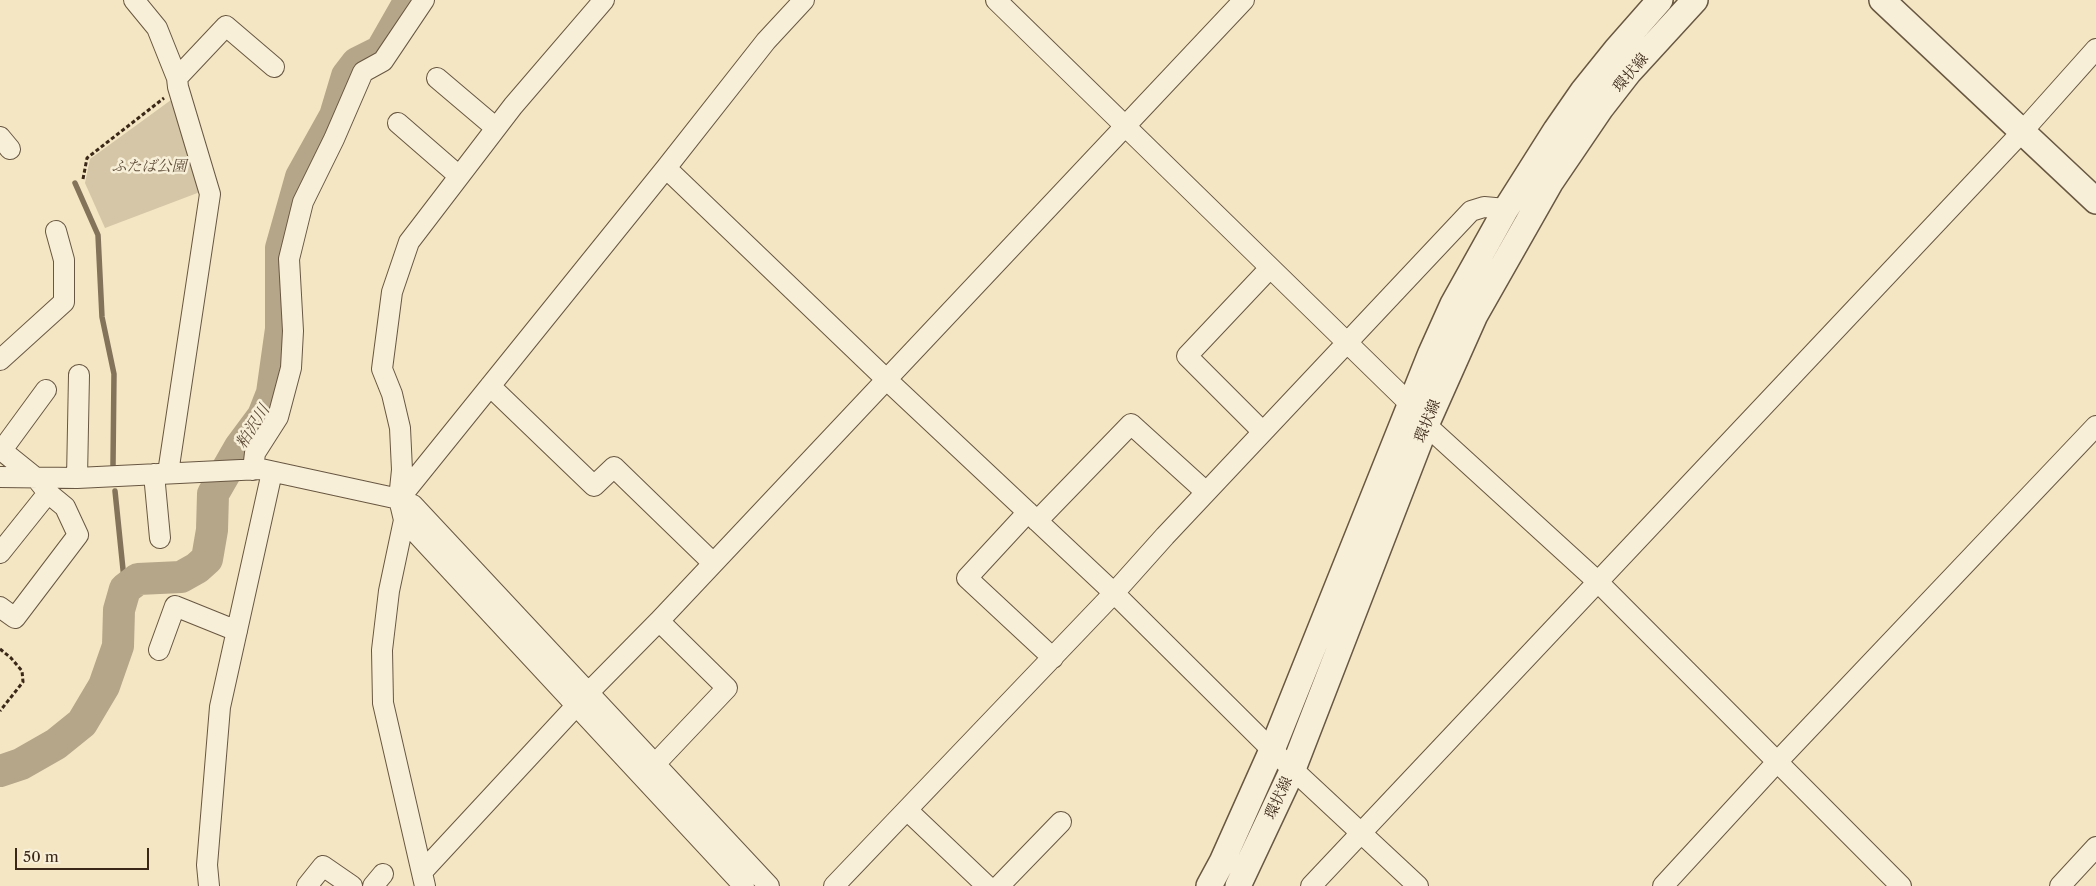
<!DOCTYPE html>
<html>
<head>
<meta charset="utf-8">
<style>
	body { margin:0 }
	#map { position:relative; width:2096px; height:886px; overflow:hidden; background:#f4e6c3; font-family:"Libre Caslon Text",serif }
	canvas { display:block }
	.scale { position:absolute; left:15px; top:848px; width:134px; height:22px; box-sizing:border-box; border:2px solid #3a2717; border-top:0; padding-left:6px; font-size:15px; line-height:18px; white-space:nowrap; color:#3a2717; -webkit-text-stroke:4px #f8efd8; paint-order:stroke }
</style>
</head>
<body>
<div id="map">
<canvas width="2096" height="886"></canvas>
<div class="scale">50 m</div>
</div>
<script>
const g = document.querySelector('canvas').getContext('2d');
g.lineJoin = 'round';
function fill(path, color) {
  g.fillStyle = color;
  g.fill(path, 'evenodd');
}
function shape(rows) {
  const path = new Path2D();
  for (const r of rows) {
    path.moveTo(r[0], r[1]);
    for (let i = 2; i < r.length; i += 2) path.lineTo(r[i], r[i + 1]);
  }
  return path;
}
function trace(path, color, width, dash) {
  g.strokeStyle = color;
  g.lineWidth = width;
  g.lineCap = dash ? 'butt' : 'round';
  g.setLineDash(dash || []);
  g.stroke(path);
}
function write(font, color, halo, rows, align = 'center') {
  g.font = font + ' "Libre Caslon Text","Noto Serif JP",serif';
  g.lineWidth = 5;
  g.setLineDash([]);
  g.textBaseline = 'middle';
  g.strokeStyle = halo;
  g.fillStyle = color;
  for (const [text, x, y, turn = 0] of rows) {
    g.save();
    g.translate(x, y);
    g.rotate((+turn || 0) * Math.PI / 180);
    g.textAlign = isNaN(turn) ? turn : align;
    if (halo) g.strokeText(text, 0, 0);
    g.fillText(text, 0, 0);
    g.restore();
  }
}
fill(shape([
	[171,100,200,192,105,228,85,183,90,159]
]), '#d4c6a6');
trace(shape([
	[75,183,98,235,102,317,114,374,113,465],
	[115,491,125,589]
]), '#84735b', 5.5);
trace(shape([
	[0,771,21,764,56,744,82,723,104,686,118,646,119,610,125,589,138,579,181,577,197,568,207,559,212,530,213,494,240,447,263,416,272,393,281,329,281,248,301,177,335,116,347,76,357,63,381,51,410,0]
]), '#b5a589', 32);
const minor = shape([
	[134,0,157,28,177,78,178,87,210,194,168,473],
	[996,0,1410,404],
	[177,78,226,26,274,67],
	[437,78,496,128],
	[398,123,459,176],
	[0,137,10,149],
	[666,168,887,380,1114,593,1272,750,1418,886],
	[0,360,64,302,64,260,56,231],
	[490,386,594,486,614,467,713,563],
	[1426,425,1597,581,1901,886],
	[1263,432,1187,356,1270,268],
	[0,449,36,478,48,493,65,507,78,535,15,618,0,607],
	[2,450,46,390],
	[253,470,255,453,278,417,291,368,293,331,289,259,303,202,334,139,363,72,383,61,424,0],
	[154,474,160,538],
	[0,477,77,478,261,469,399,499,413,505,769,886],
	[77,478,79,375],
	[399,499,402,470,400,428,392,394,382,369,392,292,409,242,513,106,604,0],
	[1028,512,967,578,1053,658],
	[404,520,744,886],
	[1037,521,1131,424,1206,492],
	[0,553,48,493],
	[159,650,175,606,237,631],
	[655,764,727,688,659,621],
	[907,810,987,886],
	[422,872,588,693,659,621,1244,0],
	[209,886,207,865,220,707,272,472],
	[307,886,323,866,352,886],
	[373,886,383,874],
	[425,886,383,703,382,650,389,591,404,520,399,499,666,168,766,41,804,0],
	[834,886,1114,593,1165,536,1471,211,1484,207,1506,209],
	[999,886,1061,822],
	[1311,886,2021,133,2096,49],
	[1663,886,1777,762,2096,426],
	[2060,886,2096,847]
]);
const tertiary = shape([
	[1882,0,2096,201],
	[1209,886,1222,862,1272,750,1431,353,1453,304,1506,209,1556,130,1583,91,1616,50,1660,0],
	[1238,886,1293,769,1426,425,1475,315,1550,183,1601,108,1629,72,1695,0]
]);
trace(minor, '#685742', 22);
trace(tertiary, '#685742', 28);
trace(shape([
	[83,179,87,158,164,98],
	[0,649,11,658,22,671,23,682,0,711]
]), '#3a2717', 3, [4, 2.5]);
trace(minor, '#f8efd8', 20);
trace(tertiary, '#f8efd8', 25);
write('15px', '#3a2717', '#f8efd8', [
	["環状線",1631,73,-50],
	["環状線",1428,421,-68],
	["環状線",1279,798,-65]
]);
write('italic 15px', '#604f3b', '#f8efd8', [
	["ふたば公園",149,167]
]);
write('italic 16px', '#5f4d39', '#f8efd8', [
	["粕沢川",253,427,-58]
]);
</script>
</body>
</html>
